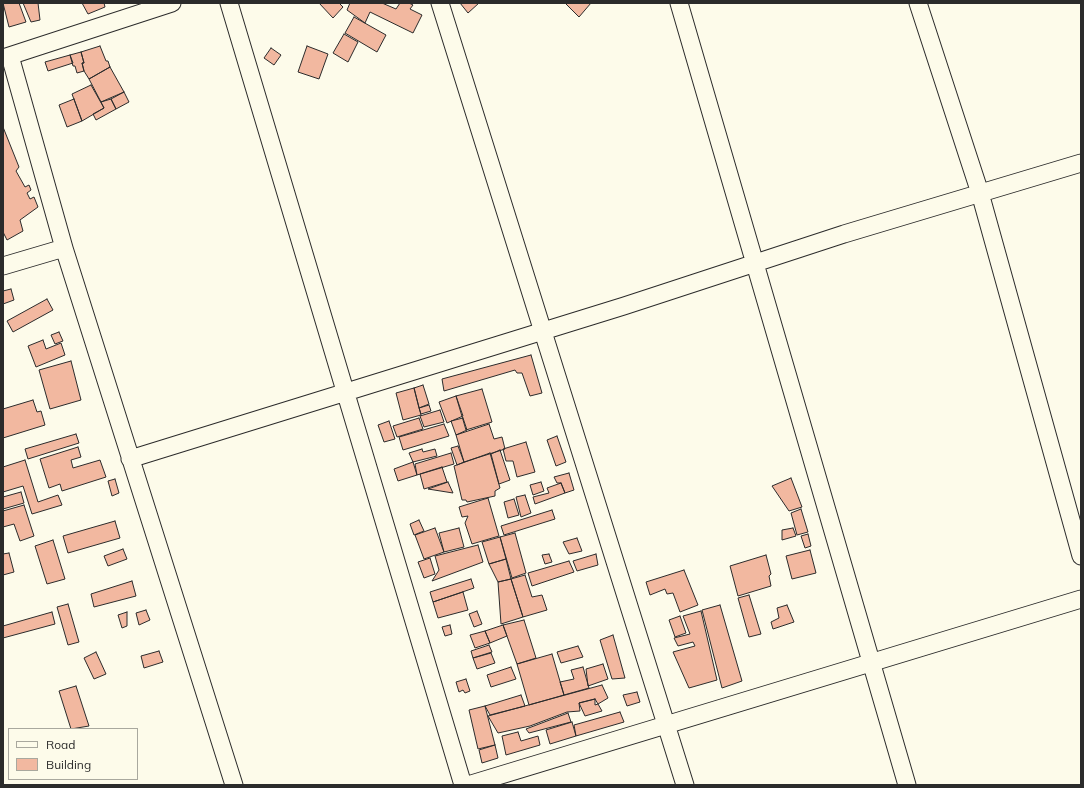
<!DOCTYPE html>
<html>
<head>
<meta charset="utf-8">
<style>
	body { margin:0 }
	#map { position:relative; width:1084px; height:788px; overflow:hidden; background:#fdfbea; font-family:Mulish,sans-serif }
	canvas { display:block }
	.frame { position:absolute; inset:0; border:4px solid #2b2b2b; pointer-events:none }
	.legend { position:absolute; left:8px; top:728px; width:130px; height:52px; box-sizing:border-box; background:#fdfbea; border:1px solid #a9a89e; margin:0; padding:5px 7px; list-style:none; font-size:12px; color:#2b2b2b }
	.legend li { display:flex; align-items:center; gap:8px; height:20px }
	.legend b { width:20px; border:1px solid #a9a89e }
</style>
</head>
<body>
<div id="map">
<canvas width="1084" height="788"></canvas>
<div class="frame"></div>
<ul class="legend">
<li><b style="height:5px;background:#fdfbea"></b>Road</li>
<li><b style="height:11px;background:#f2b8a0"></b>Building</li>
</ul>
</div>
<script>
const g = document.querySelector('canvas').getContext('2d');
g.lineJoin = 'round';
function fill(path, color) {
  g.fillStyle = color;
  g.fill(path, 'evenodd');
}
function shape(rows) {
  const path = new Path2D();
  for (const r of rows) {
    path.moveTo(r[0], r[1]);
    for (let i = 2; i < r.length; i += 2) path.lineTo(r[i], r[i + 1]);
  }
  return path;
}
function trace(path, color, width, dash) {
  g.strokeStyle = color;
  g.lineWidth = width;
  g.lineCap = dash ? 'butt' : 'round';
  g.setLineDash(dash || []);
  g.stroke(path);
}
const building = shape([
	[3,3,19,3,26,22,9,27,3,3],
	[23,3,38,3,40,20,31,22,23,3],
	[82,3,104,3,105,7,88,14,82,3],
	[319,3,339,3,343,7,333,18,319,3],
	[350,3,382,3,396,9,400,3,409,3,413,5,410,9,422,15,413,33,370,12,365,23,347,10,350,3],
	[460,3,479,3,468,13,460,3],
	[565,3,591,3,579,17,565,3],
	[354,17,386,35,377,52,345,33,354,17],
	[344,34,358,42,348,62,333,53,344,34],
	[100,46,106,61,108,61,110,67,89,79,84,71,82,63,84,63,81,52,100,46],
	[307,46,328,54,319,79,298,72,307,46],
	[271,48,281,55,274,65,264,58,271,48],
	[81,52,84,63,82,63,84,71,77,73,75,66,73,66,70,55,81,52],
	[70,55,73,63,48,71,45,62,70,55],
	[110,67,124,92,101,102,89,79,110,67],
	[91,85,104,108,82,121,72,94,91,85],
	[124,92,129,102,116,109,111,99,124,92],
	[74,99,82,121,67,127,59,105,74,99],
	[111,99,116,109,96,120,93,114,104,108,101,102,111,99],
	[3,127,19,167,16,171,25,187,29,185,31,190,27,193,30,199,34,197,38,207,20,220,23,231,7,240,3,232,3,127],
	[11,289,14,300,3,304,3,291,11,289],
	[47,299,53,310,13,332,7,321,47,299],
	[59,332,63,341,55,344,51,335,59,332],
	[43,340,46,349,61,343,65,355,36,367,28,346,43,340],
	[531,355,542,393,530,396,522,373,517,373,515,370,444,391,442,379,531,355],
	[71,361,81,400,50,409,39,370,71,361],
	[423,385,429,404,419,408,414,388,423,385],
	[414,388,421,415,403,420,396,393,414,388],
	[482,389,492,422,466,430,456,396,482,389],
	[456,396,463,416,447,423,439,402,456,396],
	[33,400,37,412,41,411,45,425,3,438,3,409,33,400],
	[429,405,431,411,421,414,419,408,429,405],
	[440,410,444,422,424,427,420,416,440,410],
	[419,418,423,429,397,437,393,426,419,418],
	[463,418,467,430,456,435,451,421,463,418],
	[389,421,395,439,384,442,378,425,389,421],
	[444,424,449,436,403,450,399,437,444,424],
	[489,424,494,439,502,437,505,449,464,462,456,435,489,424],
	[76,434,79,443,28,459,25,449,76,434],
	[557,436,566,462,556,466,547,440,557,436],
	[526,442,535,472,517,477,513,461,506,461,503,449,526,442],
	[458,446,464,462,457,465,451,448,458,446],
	[78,447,81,457,71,460,73,468,100,460,106,477,62,491,60,484,49,488,40,459,78,447],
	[422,449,423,452,435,449,437,456,413,462,409,453,422,449],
	[500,450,510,480,499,484,491,454,500,450],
	[451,453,454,464,417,475,415,464,451,453],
	[490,453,500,488,495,491,495,496,467,502,466,500,462,500,454,466,490,453],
	[25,460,38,502,58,495,62,505,32,514,23,486,3,492,3,467,25,460],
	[413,462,417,475,398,481,394,469,413,462],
	[442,467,447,482,424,489,420,474,442,467],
	[569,473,574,490,565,493,561,483,557,483,554,477,569,473],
	[791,478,802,507,789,511,772,486,791,478],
	[115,479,119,493,112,496,108,481,115,479],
	[448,482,453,493,428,489,448,482],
	[541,482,544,491,533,495,530,485,541,482],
	[561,483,565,493,535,504,533,497,549,493,547,488,561,483],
	[21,492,24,503,3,509,3,497,21,492],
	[525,495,531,513,521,517,516,497,525,495],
	[488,498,499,536,472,544,465,523,468,516,462,517,459,507,488,498],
	[514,499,519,515,508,518,504,502,514,499],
	[24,505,34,536,20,541,14,524,3,527,3,511,24,505],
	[801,509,808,532,797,535,791,513,801,509],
	[552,510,555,519,504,535,501,526,552,510],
	[419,520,424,531,414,535,410,524,419,520],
	[115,521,120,538,68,553,63,536,115,521],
	[435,528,444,552,424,559,415,535,435,528],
	[459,528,464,547,444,552,439,533,459,528],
	[793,528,796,536,782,540,782,530,793,528],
	[515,533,526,573,512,578,500,537,515,533],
	[808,534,811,546,805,548,801,536,808,534],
	[500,537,506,559,489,564,482,542,500,537],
	[577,538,582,551,569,554,563,542,577,538],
	[53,540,65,579,47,584,35,546,53,540],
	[478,545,483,562,432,581,439,570,435,556,478,545],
	[123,549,127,559,108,566,104,556,123,549],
	[810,550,816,573,792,579,786,556,810,550],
	[9,553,14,572,3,575,3,554,9,553],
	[549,554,552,562,545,564,542,555,549,554],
	[596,554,598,565,577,571,573,561,596,554],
	[766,555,771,574,769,576,771,586,738,596,730,566,766,555],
	[430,558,435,574,424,578,418,562,430,558],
	[506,559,511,579,498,582,489,564,506,559],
	[569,561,574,572,532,586,528,573,569,561],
	[684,570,698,605,680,612,673,593,667,594,665,589,650,595,646,582,684,570],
	[525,575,532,597,542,595,547,610,523,617,511,579,525,575],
	[471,579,474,588,433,602,430,592,471,579],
	[511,579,523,617,501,624,498,582,511,579],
	[132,581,136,596,94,607,91,594,132,581],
	[463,592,468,610,438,618,433,602,463,592],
	[749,595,761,634,749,637,738,598,749,595],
	[68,604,79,642,68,645,57,607,68,604],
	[720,605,742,681,722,688,702,610,720,605],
	[787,605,794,622,773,629,771,622,779,618,777,608,787,605],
	[146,610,150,620,139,625,136,613,146,610],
	[477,611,482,624,474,627,469,614,477,611],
	[701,611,717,680,689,688,673,652,695,646,693,642,678,646,674,638,690,634,683,616,701,611],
	[52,612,55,624,3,638,3,626,52,612],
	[127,612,127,626,122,628,118,615,127,612],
	[680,616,686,633,675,637,669,620,680,616],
	[524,620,536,658,517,664,503,625,524,620],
	[450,625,452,634,445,636,442,627,450,625],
	[503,625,507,636,490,643,485,631,503,625],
	[485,631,490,643,475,648,470,635,485,631],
	[613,635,625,678,612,679,600,640,613,635],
	[489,645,492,652,473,658,471,651,489,645],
	[578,646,583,657,561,663,557,652,578,646],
	[159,651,163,662,144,668,141,656,159,651],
	[96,652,106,674,94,679,84,658,96,652],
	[491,653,495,663,477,669,473,658,491,653],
	[552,654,564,695,529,705,517,664,552,654],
	[603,664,608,679,588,686,586,669,603,664],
	[511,667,516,679,491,687,487,675,511,667],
	[583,667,589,688,564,695,560,682,574,679,571,670,583,667],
	[466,679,470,691,465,693,463,690,459,692,456,682,466,679],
	[602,685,608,698,598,704,595,699,579,703,580,711,567,712,530,726,498,733,488,716,602,685],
	[76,686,89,726,71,729,59,691,76,686],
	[637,692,640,702,627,706,623,695,637,692],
	[521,695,525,706,490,715,485,706,521,695],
	[595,699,595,705,598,704,602,711,585,716,579,703,595,699],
	[485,706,495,745,478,749,469,710,485,706],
	[620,712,624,722,576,736,574,725,620,712],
	[568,713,571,722,529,733,526,729,568,713],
	[572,722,576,736,550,744,546,730,572,722],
	[518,732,521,741,538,736,540,745,506,755,502,736,518,732],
	[495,745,498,758,482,763,479,750,495,745]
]);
fill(building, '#f2b8a0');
trace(building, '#2b2b2b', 1);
const street = shape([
	[229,3,463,785],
	[440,3,685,785],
	[679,3,907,785],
	[918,3,980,193,1081,556],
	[10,56,64,248,234,785],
	[3,58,172,3],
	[3,266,64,248],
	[130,459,624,306,844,234,1081,163],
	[468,785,1081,599]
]);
trace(street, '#2b2b2b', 19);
trace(street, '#fdfbea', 17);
</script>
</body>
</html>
